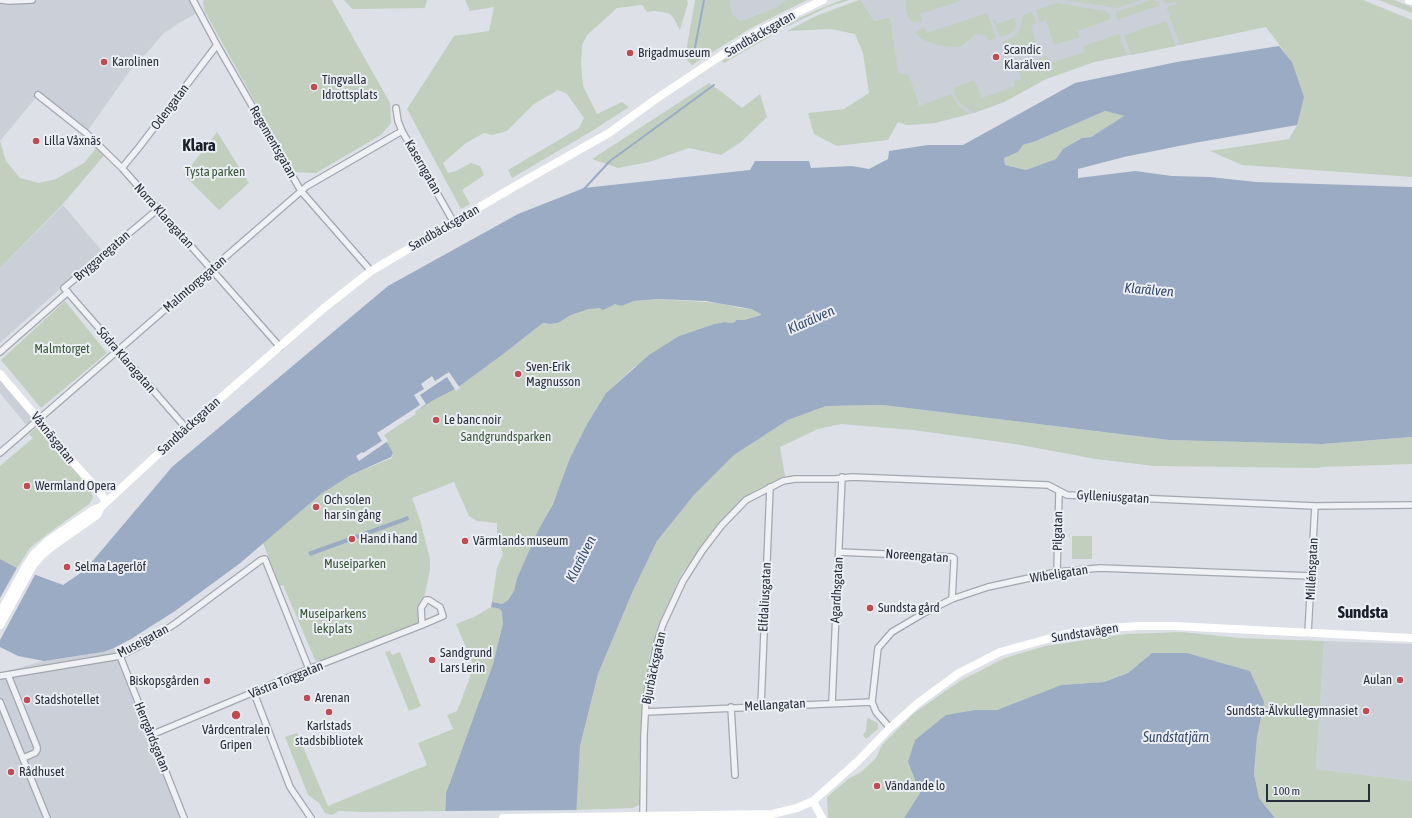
<!DOCTYPE html>
<html>
<head>
<meta charset="utf-8">
<style>
	body { margin:0 }
	#map { position:relative; width:1412px; height:818px; overflow:hidden; background:#dde0e6; font-family:"Asap Condensed",sans-serif }
	canvas { display:block }
	.scale { position:absolute; left:1266px; top:784px; width:104px; height:18px; box-sizing:border-box; border:2px solid #282d3b; border-top:0; padding-left:5px; font-size:12px; line-height:14px; white-space:nowrap; color:#282d3b; -webkit-text-stroke:3px #eceff4; paint-order:stroke }
</style>
</head>
<body>
<div id="map">
<canvas width="1412" height="818"></canvas>
<div class="scale">100 m</div>
</div>
<script>
const g = document.querySelector('canvas').getContext('2d');
g.lineJoin = 'round';
function fill(path, color) {
  g.fillStyle = color;
  g.fill(path, 'evenodd');
}
function shape(rows) {
  const path = new Path2D();
  for (const r of rows) {
    path.moveTo(r[0], r[1]);
    for (let i = 2; i < r.length; i += 2) path.lineTo(r[i], r[i + 1]);
  }
  return path;
}
function trace(path, color, width, dash) {
  g.strokeStyle = color;
  g.lineWidth = width;
  g.lineCap = dash ? 'butt' : 'round';
  g.setLineDash(dash || []);
  g.stroke(path);
}
function write(font, color, halo, rows, align = 'center') {
  g.font = font + ' "Asap Condensed",sans-serif';
  g.lineWidth = 4;
  g.setLineDash([]);
  g.textBaseline = 'middle';
  g.strokeStyle = halo;
  g.fillStyle = color;
  for (const [text, x, y, turn = 0] of rows) {
    g.save();
    g.translate(x, y);
    g.rotate((+turn || 0) * Math.PI / 180);
    g.textAlign = isNaN(turn) ? turn : align;
    if (halo) g.strokeText(text, 0, 0);
    g.fillText(text, 0, 0);
    g.restore();
  }
}
fill(shape([
	[0,0,197,0,201,9,199,12,179,23,163,34,145,55,139,58,86,133,38,95,0,141],
	[730,0,785,0,777,7,741,21,732,14],
	[861,0,1175,0,1185,44,1094,62,1046,79,1004,102,974,113,935,123,907,125,898,122,890,17,874,21],
	[63,205,102,251,0,343,0,268],
	[0,374,38,419,28,427,0,393],
	[1324,641,1412,644,1412,781,1316,769],
	[114,648,181,818,0,818,0,672,7,671,44,661,103,652]
]), '#cbcfd7');
fill(shape([
	[203,0,332,0,390,103,391,123,381,135,316,173,294,172,204,10],
	[344,0,427,0,425,8,361,9,352,9],
	[465,0,687,0,688,3,680,30,673,17,668,13,655,11,647,12,642,5,617,8,587,35,582,45,581,64,583,86,597,114,622,102,629,107,592,131,512,178,508,170,579,128,584,118,567,94,558,90,534,104,507,131,492,135,484,133,466,143,443,163,448,173,456,171,471,163,480,166,484,175,462,190,470,204,461,209,407,109,454,36,489,31,494,7,470,11],
	[695,0,730,0,732,14,741,21,777,7,785,0,807,0,751,28,692,65,685,58],
	[842,0,849,0,828,7,784,28,782,26,819,9],
	[859,0,861,0,874,21,890,17,898,73,909,75,919,106,951,94,959,106,969,114,935,123,907,125,898,122,888,140,837,146,814,134,808,113,844,109,869,93,863,53,855,34,831,29,787,31,818,15],
	[906,0,963,0,920,14,922,21,916,22,911,21,908,17,906,9],
	[1066,0,1142,0,1117,8],
	[1151,0,1159,2,1160,5,1117,20,1116,12],
	[1163,0,1363,0,1412,20,1412,177,1242,165,1210,151,1289,139,1297,125,1292,62,1266,27,1180,45,1167,9,1169,6,1176,5,1175,2,1166,4],
	[1379,0,1394,0,1412,7,1412,13],
	[1057,3,1105,11,1110,15,1111,19,1078,31,1080,37,1054,45,1046,20,1040,22,1036,10],
	[1032,12,1037,23,1031,25,1036,43,1010,52,1010,54,1005,55,1002,42,1015,36,1020,29,1023,15],
	[987,13,996,38,989,41,986,36,976,34,960,47,940,46,926,41,919,37,916,32,924,27,927,33],
	[1015,18,1016,25,1014,30,1009,34,1000,37,993,20,995,19,997,24],
	[1166,21,1176,46,1131,55,1124,35],
	[779,28,781,30,724,63,722,61],
	[1119,34,1127,55,1094,62,1046,79,1004,102,974,113,960,103,955,96,954,88,974,80,982,98,1015,86,1014,81,1021,79,1017,67,1047,56,1050,63,1085,52,1083,46],
	[709,83,723,93,742,108,760,94,767,117,741,142,721,155,689,148,649,162,618,168,592,159],
	[1105,111,1124,116,1091,137,1082,138,1063,149,1056,159,1026,170,1005,165,1004,158,1018,152,1023,145,1036,141],
	[0,119,0,141,6,161,20,178,39,183,56,179,84,163,98,146,107,152,62,205,0,268],
	[217,132,249,183,219,210,184,175],
	[657,299,720,303,739,308,751,309,761,314,761,315,744,320,736,320,735,322,730,323,725,322,714,324,679,336,633,368,606,393,587,424,570,458,560,488,517,578,514,591,508,600,502,604,492,602,497,568,503,554,497,534,497,523,477,521,469,516,454,482,412,498,420,520,430,559,430,570,421,612,423,622,320,662,315,660,283,585,280,586,263,543,321,494,351,475,392,458,393,453,382,434,432,401,457,388,502,355,543,323,549,324,558,323,571,315,589,309,633,301],
	[65,301,107,353,41,408,1,360],
	[883,405,1169,440,1322,444,1412,437,1412,464,1324,467,1317,468,1153,466,1096,459,1015,444,913,430,841,424,818,429,780,447,785,476,756,490,714,531,682,573,659,623,649,658,645,743,640,746,639,788,641,791,641,804,633,808,576,810,580,746,598,674,632,593,657,541,694,495,734,455,788,420,826,406],
	[36,428,41,431,89,487,93,497,92,500,89,504,46,535,30,548,17,568,0,559,0,466,33,438,29,434],
	[1072,536,1092,536,1092,559,1072,559],
	[491,607,500,609,503,614,503,623,493,664,446,793,445,811,365,812,339,811,332,815,325,813,319,803,308,795,285,737,297,733,328,806,427,765,418,743,453,729,447,715,457,711,469,680,473,664,456,624,474,617],
	[1182,632,1239,638,1324,641,1316,769,1412,781,1412,818,1275,818,1259,798,1254,774,1257,737,1255,683,1250,671,1187,653,1152,653,1128,673,1104,682,1061,685,997,710,975,710,908,762,920,793,904,818,828,818,827,797,848,779,861,772,876,758,882,745,914,713,960,681,1005,658,1045,646,1126,634],
	[390,651,392,655,400,652,421,706,409,711,385,652],
	[868,718,878,723,878,729,866,739,863,735,866,731,867,720]
]), '#c2cfbf');
fill(shape([
	[1279,46,1292,62,1304,97,1297,125,1194,143,1124,157,1078,169,1078,178,1135,171,1172,176,1210,177,1256,182,1412,187,1412,437,1322,444,1169,440,883,405,826,406,788,420,734,455,694,495,657,541,632,593,598,674,580,746,576,818,445,818,446,793,493,664,503,623,502,612,500,609,491,607,492,602,502,604,508,600,514,591,517,578,539,529,553,504,570,458,587,424,606,393,649,355,679,336,714,324,725,322,730,323,735,322,736,320,744,320,761,315,761,314,751,309,706,301,657,299,634,301,621,306,615,304,603,310,600,308,589,309,571,315,558,323,549,324,543,323,502,355,457,388,432,401,382,434,391,449,393,453,391,457,351,475,321,494,239,564,175,611,131,639,114,648,103,652,44,661,18,656,0,647,0,559,17,568,63,585,85,570,172,467,388,286,518,214,584,188,750,170,755,161,809,161,811,168,852,166,869,169,888,159,889,151,928,145,963,145,1075,83,1177,62],
	[1105,111,1124,116,1091,137,1082,138,1063,149,1056,159,1026,170,1005,165,1004,158,1018,152,1023,145,1036,141],
	[408,516,409,520,310,556,308,552],
	[1152,653,1187,653,1250,671,1264,702,1257,737,1254,774,1259,798,1275,818,904,818,920,793,908,762,915,740,946,715,975,710,997,710,1061,685,1104,682,1128,673]
]), '#9babc3');
fill(shape([
	[449,372,460,388,456,391,447,377,420,395,426,404,415,412,416,414,384,435,388,441,359,461,356,456,362,452,363,453,382,441,377,433,420,405,414,395,424,389,421,384,432,376,435,381],
	[18,566,36,573,0,640,0,598],
	[578,810,578,818,443,818,443,811]
]), '#dde0e6');
trace(shape([
	[694,53,704,0],
	[584,189,610,161,714,85]
]), '#9babc3', 2);
const street = shape([
	[0,0,9,1,32,0],
	[193,0,217,45,301,191,371,271],
	[38,95,86,133,122,168,280,347],
	[396,108,398,121,402,131,454,223],
	[122,168,140,146,217,45],
	[158,209,64,288,186,428],
	[0,352,68,292],
	[0,453,307,186,402,131],
	[839,552,952,557,954,558,954,562,952,599],
	[1057,572,1059,491],
	[1308,633,1315,506],
	[120,656,184,818],
	[8,675,37,747,37,750,35,753,23,758],
	[0,676,120,656,149,641,176,623,261,560,265,559,309,669],
	[254,693,290,787,311,818],
	[0,702,47,818],
	[872,702,878,648,892,632,924,613,952,599,988,587,1057,572,1100,568,1311,576],
	[872,702,876,712,890,728],
	[832,703,842,477],
	[761,706,770,487],
	[731,707,735,775],
	[645,712,872,702],
	[151,735,309,669,422,625,443,616,440,607,429,600,426,600,421,608,422,625],
	[643,818,644,735,646,698,657,643,663,624,683,581,702,551,721,526,746,500,783,481,795,479,835,479,852,477,1048,485,1067,495,1315,506,1412,505]
]);
trace(street, '#a3a7af', 8);
trace(street, '#eff1f4', 5.5);
trace(shape([
	[1409,0,1412,1],
	[0,374,34,414,43,429,100,492,106,502],
	[0,613,26,566,34,554,49,540,93,510,101,507],
	[0,625,33,565,42,555,53,546,97,515,101,507,186,428,324,308,371,271,517,185,609,133,656,99,755,33,823,0],
	[813,801,822,818],
	[503,818,772,814,797,808,813,801,857,762,890,728,918,703,959,673,1000,652,1065,634,1108,628,1139,626,1174,626,1412,638]
]), '#fff', 8);
for (const [x, y, r, color] of [
	[630,53,4,"#c14b53"],
	[996,57,4,"#c14b53"],
	[104,62,4,"#c14b53"],
	[314,87,4,"#c14b53"],
	[36,141,4,"#c14b53"],
	[518,374,4,"#c14b53"],
	[436,420,4,"#c14b53"],
	[27,486,4,"#c14b53"],
	[316,507,4,"#c14b53"],
	[352,539,4,"#c14b53"],
	[465,541,4,"#c14b53"],
	[67,567,4,"#c14b53"],
	[870,608,4,"#c14b53"],
	[432,660,4,"#c14b53"],
	[1400,680,4,"#c14b53"],
	[207,681,4,"#c14b53"],
	[307,698,4,"#c14b53"],
	[27,700,4,"#c14b53"],
	[1366,711,4,"#c14b53"],
	[329,712,4,"#c14b53"],
	[236,715,5,"#c14b53"],
	[11,772,4,"#c14b53"],
	[877,786,4,"#c14b53"]
]) {
  const dot = new Path2D();
  dot.arc(x, y, r, 0, 2 * Math.PI);
  g.fillStyle = color;
  g.fill(dot);
  trace(dot, '#eceff4', 1.5);
}
write('13px', '#282d3b', '#eceff4', [
	["Sandbäcksgatan",760,34,-30],
	["Odengatan",170,107,-53],
	["Regementsgatan",273,142,60],
	["Kaserngatan",423,167,60],
	["Norra Klaragatan",164,216,48],
	["Sandbäcksgatan",444,228,-30],
	["Bryggaregatan",102,256,-41],
	["Malmtorgsgatan",195,284,-41],
	["Södra Klaragatan",126,360,49],
	["Sandbäcksgatan",189,426,-42],
	["Våxnäsgatan",53,438,51],
	["Gylleniusgatan",1113,497,3],
	["Pilgatan",1058,531,-89],
	["Noreengatan",917,556,4],
	["Millénsgatan",1312,569,-87],
	["Wibeligatan",1059,574,-9],
	["Agardhsgatan",837,590,-87],
	["Elfdaliusgatan",765,597,-87],
	["Sundstavägen",1085,633,-9],
	["Museigatan",143,641,-28],
	["Bjurbäcksgatan",654,668,-78],
	["Västra Torggatan",286,680,-22],
	["Mellangatan",775,705,-3],
	["Herrgårdsgatan",152,737,68]
]);
write('13px', '#282d3b', '#eceff4', [
	["Scandic",1004,50],
	["Klarälven",1004,65],
	["Brigadmuseum",638,53],
	["Karolinen",112,62],
	["Tingvalla",322,80],
	["Idrottsplats",322,95],
	["Lilla Våxnäs",44,141],
	["Sven-Erik",526,367],
	["Magnusson",526,382],
	["Le banc noir",444,420],
	["Wermland Opera",35,486],
	["Och solen",324,500],
	["har sin gång",324,515],
	["Hand i hand",360,539],
	["Värmlands museum",473,541],
	["Selma Lagerlöf",75,567],
	["Sundsta gård",878,608],
	["Sandgrund",440,653],
	["Lars Lerin",440,668],
	["Aulan",1392,680,"right"],
	["Biskopsgården",199,681,"right"],
	["Arenan",315,698],
	["Stadshotellet",35,700],
	["Sundsta-Älvkullegymnasiet",1358,711,"right"],
	["Karlstads",329,726,"center"],
	["stadsbibliotek",329,741,"center"],
	["Vårdcentralen",236,730,"center"],
	["Gripen",236,745,"center"],
	["Rådhuset",19,772],
	["Vändande lo",885,786]
], 'left');
write('13px', '#3a5537', '#eceff4', [
	["Tysta parken",215,172],
	["Malmtorget",62,349],
	["Sandgrundsparken",506,437],
	["Museiparken",355,564],
	["Museiparkens",333,614],
	["lekplats",333,629]
]);
write('italic 14px', '#36496b', '#eceff4', [
	["Klarälven",1149,290,5],
	["Klarälven",811,320,-24],
	["Klarälven",581,559,-63],
	["Sundstatjärn",1176,738]
]);
write('bold 17px', '#1a1f2b', '#eceff4', [
	["Klara",199,146],
	["Sundsta",1363,613]
]);
</script>
</body>
</html>
